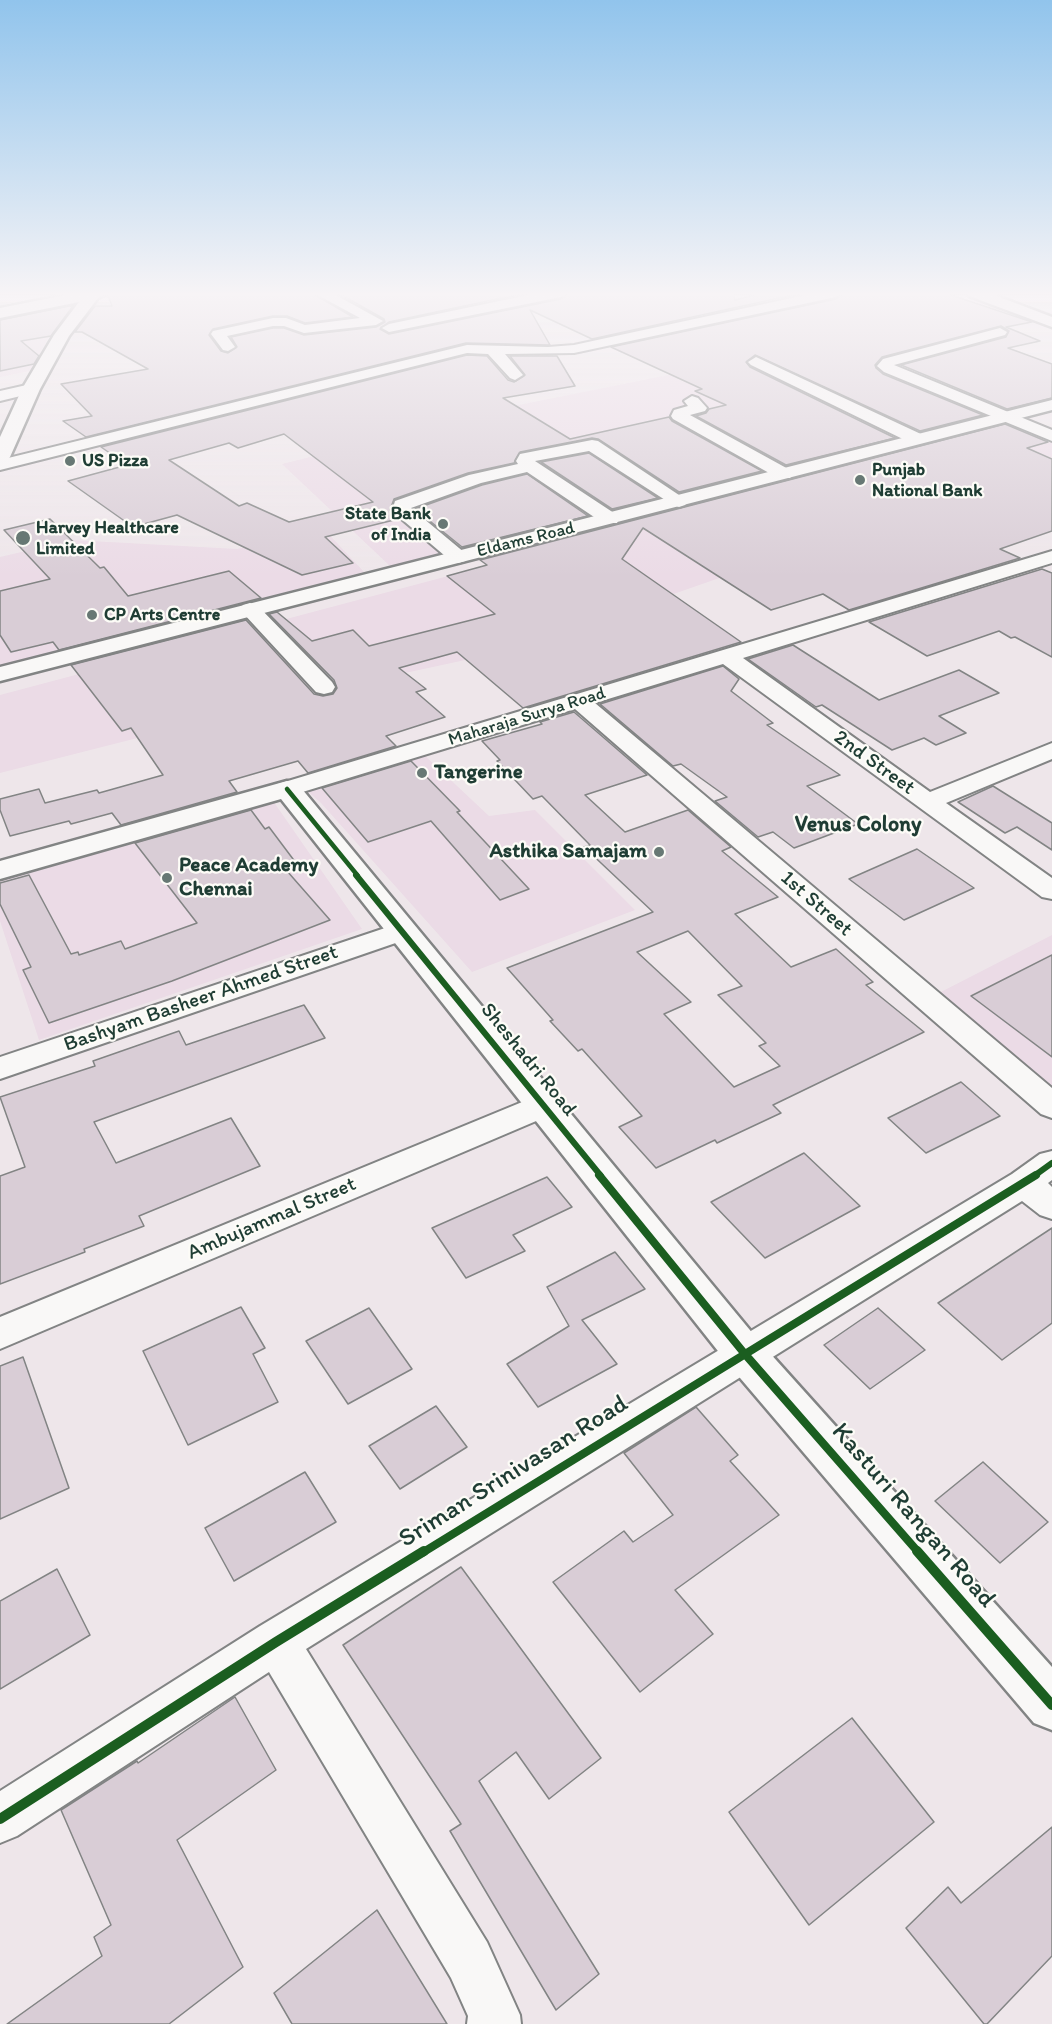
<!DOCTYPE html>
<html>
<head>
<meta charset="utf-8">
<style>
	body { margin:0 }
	canvas { display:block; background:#eee6ea }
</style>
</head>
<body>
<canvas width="1052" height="2024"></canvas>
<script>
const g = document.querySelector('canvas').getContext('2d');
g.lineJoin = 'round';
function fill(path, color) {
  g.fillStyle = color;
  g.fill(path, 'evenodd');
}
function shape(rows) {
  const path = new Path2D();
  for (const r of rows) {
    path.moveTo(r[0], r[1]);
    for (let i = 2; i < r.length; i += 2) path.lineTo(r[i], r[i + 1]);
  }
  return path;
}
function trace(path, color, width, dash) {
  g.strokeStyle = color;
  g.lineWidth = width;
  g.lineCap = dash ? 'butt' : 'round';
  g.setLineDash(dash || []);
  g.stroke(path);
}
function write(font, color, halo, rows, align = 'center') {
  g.font = font + ' Itim,sans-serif';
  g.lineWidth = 4.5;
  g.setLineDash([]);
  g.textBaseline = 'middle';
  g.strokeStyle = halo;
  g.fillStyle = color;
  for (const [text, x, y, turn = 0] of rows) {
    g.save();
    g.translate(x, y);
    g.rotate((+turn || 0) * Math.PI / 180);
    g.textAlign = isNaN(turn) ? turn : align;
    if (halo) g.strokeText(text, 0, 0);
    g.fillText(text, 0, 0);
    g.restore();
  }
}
fill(shape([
	[67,305,30,371,0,377,0,317],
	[738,361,901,436,390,566,282,464,519,405],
	[1002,429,1018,429,1052,443,1052,483,748,568,516,649,234,710,216,718,0,773,0,695],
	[324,529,364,572,0,666,0,557,72,540,237,549],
	[422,753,489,816,535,810,635,910,472,972,321,803,305,789],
	[271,798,362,929,39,1040,0,921,0,876],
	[1052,935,1052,1093,937,994]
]), '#ebdbe6');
const building = shape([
	[110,293,312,293,353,317,305,323,287,316,273,316,213,329,209,335,221,351,228,353,237,347,231,337,273,328,284,328,304,335,376,327,385,322,384,319,338,293,525,293,389,322,380,329,389,334,561,299,569,293,734,293,735,300,761,293,802,293,592,339,530,310,550,345,466,343,86,437,63,421,92,416,61,384,148,369,82,332,75,332,95,306,112,306,108,296,110,293],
	[844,293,945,293,1032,322,1006,327,1040,341,1008,348,1052,364,1052,398,1007,409,901,365,1006,337,1009,331,1001,326,882,357,875,365,876,368,883,374,983,415,920,431,755,355,746,362,750,367,895,438,786,465,696,416,706,413,709,409,726,405,695,391,702,389,611,347,836,299,844,293],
	[69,306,73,306,51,336,21,341,39,356,34,364,0,371,0,320,69,306],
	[467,355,487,356,508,380,514,382,525,375,510,356,557,356,575,386,503,398,570,439,669,417,672,421,762,471,679,492,598,439,592,438,520,452,514,463,468,473,394,499,390,510,398,519,325,537,353,563,302,575,177,515,133,527,68,481,127,465,101,447,467,355],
	[284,434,373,502,289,522,247,503,239,506,169,460,229,443,238,448,284,434],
	[1005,424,1048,442,1027,448,1052,459,1052,531,1000,549,1020,558,849,610,823,594,771,610,643,528,622,559,741,642,523,708,457,652,399,668,426,689,416,692,445,717,386,736,396,746,308,773,298,761,229,781,237,792,121,825,112,813,71,824,69,821,10,836,0,810,0,799,39,789,45,803,97,790,99,793,163,775,131,728,122,731,71,665,246,620,314,694,323,696,333,694,337,688,334,680,269,614,277,612,312,641,353,630,369,646,495,614,447,576,487,565,480,560,1005,424],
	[589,453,658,498,612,509,541,462,589,453],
	[527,474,588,516,462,547,415,509,482,485,527,474],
	[50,519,100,568,104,567,128,596,229,571,261,598,59,650,53,642,11,652,0,635,0,591,50,579,4,530,50,519],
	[1042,569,1052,573,1052,657,1015,637,1011,638,999,631,927,656,869,622,1042,569],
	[793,645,879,700,959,670,999,693,939,716,966,733,936,745,924,738,892,750,822,705,816,707,748,659,793,645],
	[723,666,739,679,731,691,773,723,767,725,840,775,807,786,858,824,794,848,773,832,758,837,715,801,727,797,681,764,673,766,600,704,723,666],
	[574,712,647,775,585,795,625,832,688,810,731,847,722,851,778,897,735,914,791,967,836,949,873,982,866,985,924,1032,773,1105,781,1113,717,1143,715,1140,656,1168,619,1127,642,1116,582,1049,578,1051,550,1021,553,1020,507,968,653,912,584,847,590,845,542,796,533,799,497,761,500,760,482,741,542,724,540,722,574,712],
	[688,931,742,986,718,995,766,1043,759,1046,780,1066,734,1087,664,1014,691,1002,637,952,688,931],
	[411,761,460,811,457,812,529,889,500,900,431,821,368,842,322,788,411,761],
	[993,786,1052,823,1052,850,1017,827,1005,833,958,802,993,786],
	[251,810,265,829,269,827,299,867,287,871,330,920,172,981,49,1023,23,970,31,967,0,904,0,883,29,875,71,954,78,952,79,955,121,941,125,949,197,923,135,843,251,810],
	[917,849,974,888,904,920,849,879,917,849],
	[1052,955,1052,1057,971,996,1052,955],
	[304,1005,325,1038,94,1122,116,1163,231,1118,260,1166,139,1216,144,1226,84,1249,85,1252,0,1284,0,1176,25,1167,0,1097,95,1066,93,1061,179,1031,186,1045,304,1005],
	[961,1082,1000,1116,926,1153,888,1118,961,1082],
	[804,1153,860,1206,765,1258,711,1202,804,1153],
	[547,1177,572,1207,513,1235,525,1251,466,1278,432,1228,547,1177],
	[1052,1228,1052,1323,1002,1360,938,1303,1052,1228],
	[615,1252,645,1289,582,1320,617,1364,538,1407,507,1364,569,1326,547,1287,615,1252],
	[241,1307,265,1348,253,1354,278,1402,188,1445,143,1351,241,1307],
	[369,1308,412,1369,348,1404,306,1341,369,1308],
	[878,1308,925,1350,870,1389,824,1345,878,1308],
	[23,1357,69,1488,0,1519,0,1366,23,1357],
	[436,1406,467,1447,400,1489,369,1446,436,1406],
	[696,1407,738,1455,730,1461,779,1515,675,1590,713,1634,640,1692,553,1582,624,1531,633,1542,673,1515,624,1453,696,1407],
	[983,1462,1048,1522,1000,1563,935,1501,983,1462],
	[305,1472,336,1522,234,1581,205,1528,305,1472],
	[461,1567,601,1758,549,1799,516,1752,479,1781,599,1974,556,2010,450,1831,461,1824,343,1645,461,1567],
	[57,1569,90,1635,0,1689,0,1601,57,1569],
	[235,1697,276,1770,177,1840,243,1967,169,2024,7,2024,102,1956,94,1937,111,1925,61,1810,137,1761,138,1763,235,1697],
	[852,1718,934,1822,809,1925,729,1812,852,1718],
	[1052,1827,1052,1956,987,2024,984,2024,906,1928,948,1887,961,1903,1052,1827],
	[377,1910,447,2024,292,2024,274,1993,377,1910]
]);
fill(building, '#d9cdd6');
trace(building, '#828484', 1.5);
const minor = shape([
	[314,293,332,293,383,321,376,325,304,333,284,326,273,326,227,336,235,347,228,351,223,350,211,334,213,331,273,318,286,318,305,325,360,318,314,293],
	[538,293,567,293,561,297,389,332,382,328,389,324,538,293],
	[815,293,842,293,836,297,574,353,505,354,523,375,515,380,510,378,488,354,467,353,0,470,0,460,467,345,548,347,574,345,815,293],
	[1000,328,1007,332,1005,335,894,365,1052,430,1052,441,884,372,877,366,883,359,1000,328],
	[756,357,923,435,925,439,923,443,911,443,751,365,748,362,756,357],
	[31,384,39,389,37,392,0,401,0,391,31,384],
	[692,396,698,398,707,408,705,411,690,415,790,470,793,474,790,478,778,478,673,419,671,416,674,410,688,406,684,401,692,396],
	[592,440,598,441,688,501,685,505,679,507,673,505,589,451,535,461,617,515,619,519,617,523,603,523,527,472,481,483,411,508,465,553,468,557,465,561,458,563,451,561,392,511,395,501,469,475,518,464,516,461,520,454,592,440],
	[1052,551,1052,563,743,658,930,792,1052,743,1052,759,946,803,1052,878,1052,899,1042,897,723,664,595,703,1052,1088,1052,1118,1041,1114,575,709,296,794,287,796,278,794,275,789,278,784,1052,551],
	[250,603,257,605,332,682,335,687,332,692,324,694,316,692,243,613,240,609,243,605,250,603],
	[403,922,413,925,417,931,413,937,0,1079,0,1057,403,922],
	[544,1093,555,1097,560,1105,555,1113,0,1349,0,1317,544,1093],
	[1052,1151,1052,1180,1048,1183,1052,1187,1052,1219,1040,1215,1022,1201,306,1649,487,1942,520,2015,521,2024,467,2024,468,2016,451,1978,269,1672,17,1836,0,1843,0,1791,260,1626,1012,1174,1040,1154,1052,1151]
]);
const tertiary = shape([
	[967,293,989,293,1052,317,1052,327,969,296,967,293],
	[287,781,297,783,759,1341,1052,1667,1052,1730,1034,1723,729,1365,281,799,0,879,0,861,287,781]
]);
const secondary = shape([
	[76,293,108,293,98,298,69,336,40,389,10,457,7,461,0,463,0,437,22,389,54,335,79,302,0,318,0,308,76,293],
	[1052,400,1052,410,0,681,0,667,1052,400]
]);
trace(minor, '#828484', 4);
trace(tertiary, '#828484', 5);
trace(secondary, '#828484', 5);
fill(minor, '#f9f8f7');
fill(tertiary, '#f9f8f7');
fill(secondary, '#f9f8f7');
trace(shape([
	[287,789,358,876]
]), '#1b5e20', 4.5);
trace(shape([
	[356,875,601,1176],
	[1034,1176,1052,1163]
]), '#1b5e20', 6);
trace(shape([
	[599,1175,744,1353,919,1553],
	[422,1553,1036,1175]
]), '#1b5e20', 8);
trace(shape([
	[917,1551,1052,1705],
	[0,1819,276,1642,424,1551]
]), '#1b5e20', 10);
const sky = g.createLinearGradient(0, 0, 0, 577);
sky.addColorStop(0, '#91c4ec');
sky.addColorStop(0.51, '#f7f4f6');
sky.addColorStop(1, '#f7f4f600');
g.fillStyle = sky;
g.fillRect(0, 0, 1052, 577);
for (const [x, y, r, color] of [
	[70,461,6,"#677874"],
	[860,480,6,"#677874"],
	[443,524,6,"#677874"],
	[23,538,8,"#677874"],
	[92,615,6,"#677874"],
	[422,773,6,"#677874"],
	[659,852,6,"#677874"],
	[167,878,6,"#677874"]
]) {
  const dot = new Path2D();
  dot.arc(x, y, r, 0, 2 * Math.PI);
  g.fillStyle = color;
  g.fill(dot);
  trace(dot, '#fdfcf7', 2);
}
write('bold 18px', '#1f3d34', '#fdfcf7', [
	["US Pizza",82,461],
	["Punjab",872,470],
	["National Bank",872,491],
	["State Bank",431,514,"right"],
	["of India",431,535,"right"],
	["Harvey Healthcare",36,528],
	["Limited",36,549],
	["CP Arts Centre",104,615]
], 'left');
write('18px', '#1f3d34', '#fdfcf7', [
	["Eldams Road",526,540,-14],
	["Maharaja Surya Road",527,717,-17]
]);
write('21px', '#1f3d34', '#fdfcf7', [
	["2nd Street",874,763,36],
	["1st Street",816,904,41],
	["Bashyam Basheer Ahmed Street",201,999,-19],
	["Sheshadri Road",528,1060,51],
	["Ambujammal Street",272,1219,-23]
]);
write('bold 21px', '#1f3d34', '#fdfcf7', [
	["Tangerine",434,773],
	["Asthika Samajam",647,852,"right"],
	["Peace Academy",179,866],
	["Chennai",179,890]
], 'left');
write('bold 22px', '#1f3d34', '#fdfcf7', [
	["Venus Colony",858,825]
]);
write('26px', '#1f3d34', '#fdfcf7', [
	["Sriman Srinivasan Road",514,1472,-32],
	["Kasturi Rangan Road",913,1516,49]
]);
</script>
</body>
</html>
